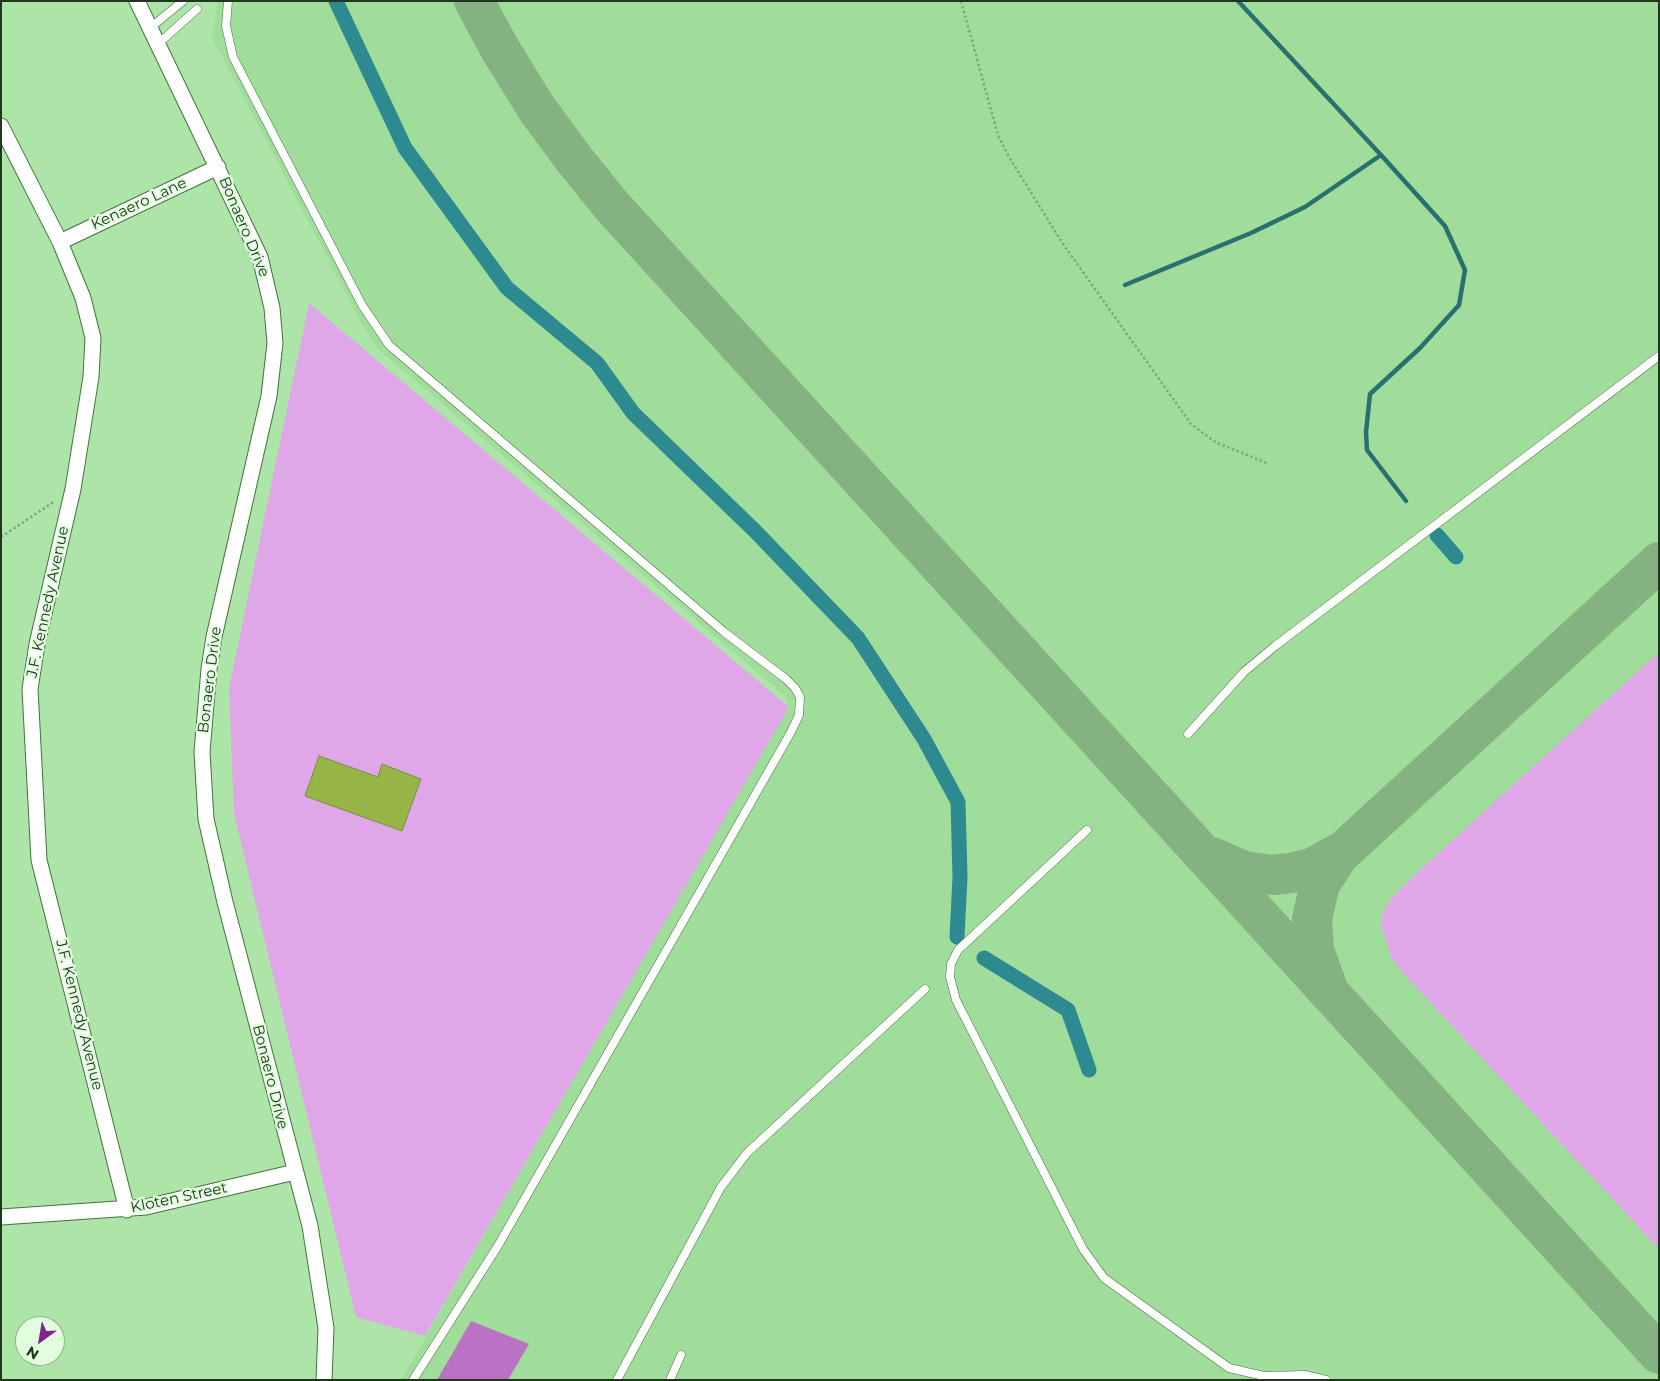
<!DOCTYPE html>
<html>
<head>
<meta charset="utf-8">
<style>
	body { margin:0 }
	#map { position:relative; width:1660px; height:1381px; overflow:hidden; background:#ade4a8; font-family:Montserrat,sans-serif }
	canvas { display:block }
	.frame { position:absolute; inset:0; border:2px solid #20361f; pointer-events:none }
	.north { position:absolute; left:15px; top:1316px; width:50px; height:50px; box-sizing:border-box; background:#e1fdde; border:1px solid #94ad92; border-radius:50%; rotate:212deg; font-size:14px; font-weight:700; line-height:20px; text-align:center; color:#20361f }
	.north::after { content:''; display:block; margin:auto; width:18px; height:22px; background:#82238e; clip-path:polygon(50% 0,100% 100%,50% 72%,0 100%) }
</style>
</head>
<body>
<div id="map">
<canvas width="1660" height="1381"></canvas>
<div class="frame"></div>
<div class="north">N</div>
</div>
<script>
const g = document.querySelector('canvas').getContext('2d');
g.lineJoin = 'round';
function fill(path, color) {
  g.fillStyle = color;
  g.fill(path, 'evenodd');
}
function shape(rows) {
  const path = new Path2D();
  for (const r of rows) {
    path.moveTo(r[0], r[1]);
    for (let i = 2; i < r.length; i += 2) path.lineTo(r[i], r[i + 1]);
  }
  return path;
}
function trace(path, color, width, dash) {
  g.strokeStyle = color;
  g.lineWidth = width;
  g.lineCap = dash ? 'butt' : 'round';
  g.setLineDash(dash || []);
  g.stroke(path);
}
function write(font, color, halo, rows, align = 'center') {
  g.font = font + ' Montserrat,sans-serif';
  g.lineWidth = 4.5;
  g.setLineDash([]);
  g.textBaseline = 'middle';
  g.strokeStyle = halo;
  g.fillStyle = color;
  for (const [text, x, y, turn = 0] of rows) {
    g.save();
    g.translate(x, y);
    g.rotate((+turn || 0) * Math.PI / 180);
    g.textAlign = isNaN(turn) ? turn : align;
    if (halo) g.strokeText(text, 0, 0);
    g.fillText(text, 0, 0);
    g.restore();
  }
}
fill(shape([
	[218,1,1659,1,1659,1380,401,1380,789,705,784,695,378,349,365,330,212,37]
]), '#a0dd9b');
fill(shape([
	[309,303,789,707,425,1336,356,1317,234,814,229,688],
	[1659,652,1659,1249,1405,975,1392,959,1382,928,1382,916,1389,901,1410,879]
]), '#e0a7e8');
fill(shape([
	[471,1321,529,1344,508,1380,437,1380]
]), '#bb72c4');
trace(shape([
	[1238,1,1381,155],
	[1125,285,1251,233,1305,207,1381,155,1445,226,1465,270,1459,305,1420,348,1370,394,1366,432,1367,450,1406,501]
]), '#29716f', 4.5);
trace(shape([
	[336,1,405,148,507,288,597,363,633,413,755,531,858,638,924,739,958,802,960,877,957,937],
	[1437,535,1456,557],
	[984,958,1068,1010,1089,1070]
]), '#2d8a91', 15);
trace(shape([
	[474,1,500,49,537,109,574,159,611,205,1659,1354],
	[1209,856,1244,871,1273,875,1291,873,1312,868,1341,852],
	[1326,983,1314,950,1312,919,1320,884,1339,855,1659,562]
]), '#84b280', 40);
const building = shape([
	[319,756,378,777,382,764,421,779,402,831,305,796,319,756]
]);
fill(building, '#97b546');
trace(building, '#798d47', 1);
const service = shape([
	[228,1,226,26,233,57,362,305,389,345,724,632,786,679,795,688,800,697,799,715,791,732,499,1244,413,1380],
	[150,28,183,1],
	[158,44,197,9],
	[1188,734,1244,672,1275,646,1659,356],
	[1087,830,958,950,951,964,950,977,956,1000,1083,1249,1104,1278,1229,1368,1264,1376,1305,1375,1326,1380],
	[617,1380,721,1187,747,1153,925,989],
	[670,1380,681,1355]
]);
const minor = shape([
	[137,1,260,257,272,308,275,343,269,396,214,637,209,669,202,752,206,819,225,902,310,1226,326,1328,324,1380],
	[1,126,60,242,83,298,93,338,91,377,73,489,37,644,30,689,39,860,127,1210],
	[60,242,218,167],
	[1,1217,146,1207,295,1172]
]);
trace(service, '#41733e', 9);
trace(minor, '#41733e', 17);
trace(shape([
	[961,1,998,135,1009,157,1063,244,1191,424,1215,442,1267,463],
	[1,537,55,501]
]), '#7eaa7a', 2.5, [2.5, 2.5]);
trace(service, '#fff', 8);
trace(minor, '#fff', 15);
write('15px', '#20361f', '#e1fdde', [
	["Kenaero Lane",139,204,-25],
	["Bonaero Drive",244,227,67],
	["J.F. Kennedy Avenue",48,602,-78],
	["Bonaero Drive",210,680,-83],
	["J.F. Kennedy Avenue",79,1015,76],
	["Bonaero Drive",270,1077,76],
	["Kloten Street",179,1198,-12]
]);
</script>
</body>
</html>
